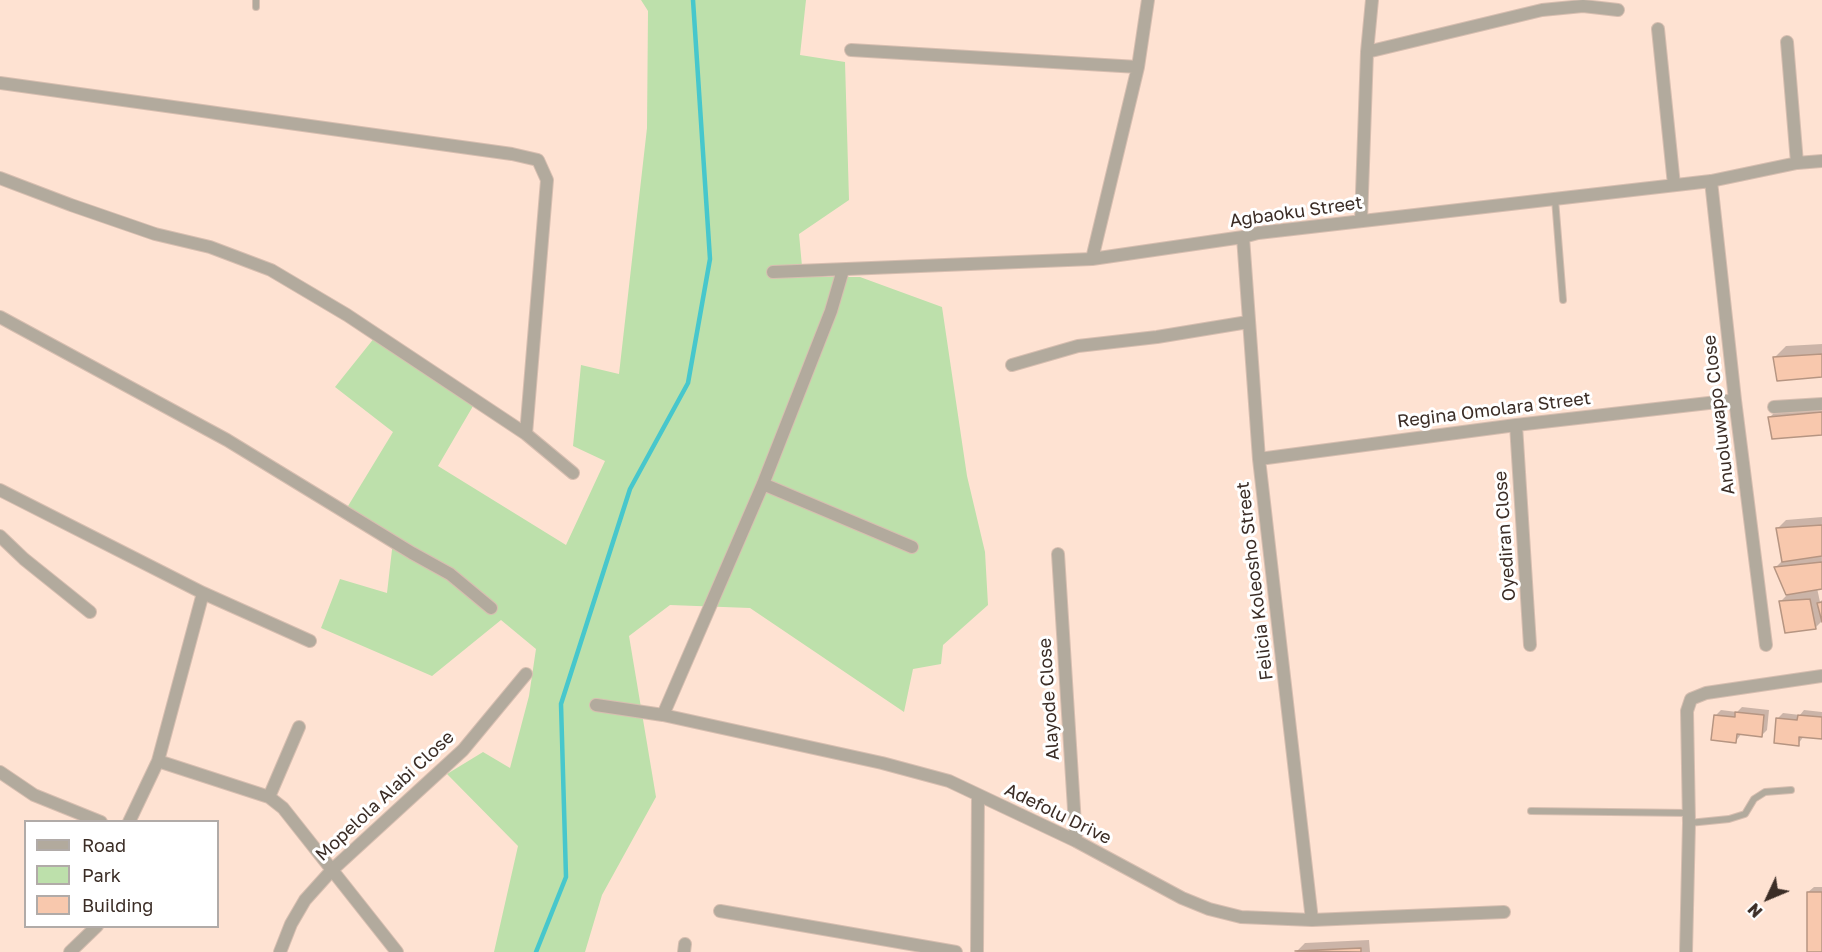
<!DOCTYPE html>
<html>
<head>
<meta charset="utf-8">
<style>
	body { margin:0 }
	#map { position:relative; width:1822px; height:952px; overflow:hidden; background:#fee2d2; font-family:"Golos Text",sans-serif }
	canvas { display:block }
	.legend { position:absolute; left:24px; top:820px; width:195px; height:108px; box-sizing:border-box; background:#fff; border:2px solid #b1aba8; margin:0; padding:8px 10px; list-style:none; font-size:18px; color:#3b2d26 }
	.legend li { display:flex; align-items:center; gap:12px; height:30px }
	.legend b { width:30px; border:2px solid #b1aba8 }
	.north { position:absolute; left:1738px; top:868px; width:60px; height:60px; -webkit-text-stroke:4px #fff; paint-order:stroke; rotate:226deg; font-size:16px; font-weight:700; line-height:24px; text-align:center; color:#3b2d26 }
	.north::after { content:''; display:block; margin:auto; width:21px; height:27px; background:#3b2d26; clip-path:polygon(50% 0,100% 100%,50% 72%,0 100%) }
</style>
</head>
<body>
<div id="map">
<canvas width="1822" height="952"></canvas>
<ul class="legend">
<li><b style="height:8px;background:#b2aa9d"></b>Road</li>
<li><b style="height:16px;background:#bde0ab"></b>Park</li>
<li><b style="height:16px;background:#f8c8ad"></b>Building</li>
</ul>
<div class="north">N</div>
</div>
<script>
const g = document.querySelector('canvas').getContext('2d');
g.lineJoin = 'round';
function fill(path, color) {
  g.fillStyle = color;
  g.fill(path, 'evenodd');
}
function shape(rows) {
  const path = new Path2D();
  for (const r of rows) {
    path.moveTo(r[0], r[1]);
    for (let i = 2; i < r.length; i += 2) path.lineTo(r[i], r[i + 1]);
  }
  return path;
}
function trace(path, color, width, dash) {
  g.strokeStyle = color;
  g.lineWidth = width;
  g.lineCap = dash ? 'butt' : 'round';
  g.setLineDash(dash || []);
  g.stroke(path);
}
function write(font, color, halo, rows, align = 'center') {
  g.font = font + ' "Golos Text",sans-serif';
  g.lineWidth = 6;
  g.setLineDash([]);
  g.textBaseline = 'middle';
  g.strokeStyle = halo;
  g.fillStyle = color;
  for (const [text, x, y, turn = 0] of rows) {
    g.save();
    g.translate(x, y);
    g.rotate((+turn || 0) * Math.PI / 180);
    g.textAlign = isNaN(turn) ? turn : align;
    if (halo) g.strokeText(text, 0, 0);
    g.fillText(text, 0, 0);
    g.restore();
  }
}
fill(shape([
	[641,0,806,0,800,55,845,62,849,200,799,234,803,277,860,277,942,307,967,476,985,552,988,605,943,645,941,664,913,669,904,712,750,608,670,605,629,636,656,797,602,895,585,952,494,952,518,846,447,774,483,752,510,768,529,696,536,649,501,620,432,676,321,628,340,579,387,593,393,541,345,511,393,432,335,387,375,337,476,401,438,466,566,545,605,461,573,446,581,365,619,374,647,128,648,11]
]), '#bde0ab');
fill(shape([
	[1822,344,1822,375,1774,358,1786,346],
	[1822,405,1822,433,1770,417,1778,409],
	[1822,517,1822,587,1817,588,1820,602,1822,600,1822,621,1815,628,1780,602,1787,595,1776,567,1783,560,1778,528,1786,520],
	[1742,707,1769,710,1767,730,1762,735,1742,733,1736,741,1715,716,1721,710,1737,712],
	[1804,710,1822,712,1822,738,1804,736,1798,744,1778,718,1783,713,1800,715],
	[1814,887,1822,887,1822,952,1809,952,1808,892],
	[1369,940,1370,952,1296,952,1305,943]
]), '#0003');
trace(shape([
	[536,952,566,877,561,704,630,489,688,383,710,259,693,0]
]), '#47c7cc', 4.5);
const building = shape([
	[1822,354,1822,377,1777,381,1773,357,1822,354],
	[1822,412,1822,435,1772,439,1768,417,1822,412],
	[1822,525,1822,556,1782,562,1776,528,1822,525],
	[1822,562,1822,589,1786,595,1774,567,1822,562],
	[1810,599,1816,629,1785,633,1779,601,1810,599],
	[1822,602,1822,622,1817,603,1822,602],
	[1735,712,1764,715,1762,737,1737,734,1736,743,1711,740,1714,715,1735,717,1735,712],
	[1798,715,1822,717,1822,739,1799,737,1799,746,1774,743,1776,718,1797,720,1798,715],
	[1807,892,1822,892,1822,952,1807,952,1807,892],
	[1361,948,1361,952,1295,951,1361,948]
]);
fill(building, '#f8c8ad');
trace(building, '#b69582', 1.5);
const lane = shape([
	[256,7,256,0],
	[1555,199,1563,300],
	[1531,811,1689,813],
	[1689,823,1729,819,1745,814,1754,799,1765,792,1791,790]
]);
const street = shape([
	[1658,29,1674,185],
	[1787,42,1797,163],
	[851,50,1138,67],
	[1367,52,1542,10,1583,6,1618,10],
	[0,83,512,154,538,160,547,180,526,434],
	[0,178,71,205,155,234,210,247,271,270,347,315,526,434,573,473],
	[1711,181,1735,400,1766,645],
	[1361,221,1367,52,1372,0],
	[1243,237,1259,459,1312,920],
	[1092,259,1138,67,1148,0],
	[773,272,1092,259,1243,237,1258,233,1711,181,1797,163,1822,161],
	[0,317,227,440,412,553,450,574,491,608],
	[1012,365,1078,346,1157,337,1248,322],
	[1774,407,1822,404],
	[1516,425,1530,645],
	[1259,459,1516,425,1735,400],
	[763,484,912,547],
	[0,490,203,593,310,641],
	[0,536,24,559,90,612],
	[1058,554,1076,841],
	[596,705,663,715,882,763,949,781,1076,841,1182,898,1209,909,1241,917,1312,920,1504,912],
	[663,715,763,484,831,311,843,270],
	[158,761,269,797,283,808,397,952],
	[0,772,34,795,101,822],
	[269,797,299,727],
	[129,822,158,761,203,593],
	[720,911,956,952],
	[70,952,97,926],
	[280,952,291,924,305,900,332,870,463,750,526,674],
	[684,952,685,944],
	[977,952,978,795],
	[1686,952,1689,823,1687,711,1691,699,1706,693,1822,676]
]);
trace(lane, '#d7beb0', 8);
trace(street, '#d7beb0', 14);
trace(lane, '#b2aa9d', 6);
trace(street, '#b2aa9d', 12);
write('18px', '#3b2d26', '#fff', [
	["Agbaoku Street",1296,212,-8],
	["Regina Omolara Street",1494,410,-7],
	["Anuoluwapo Close",1719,415,-97],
	["Oyediran Close",1505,536,-94],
	["Felicia Koleosho Street",1255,581,-97],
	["Alayode Close",1049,699,-94],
	["Mopelola Alabi Close",385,796,-43],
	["Adefolu Drive",1058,814,26]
]);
</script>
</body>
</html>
